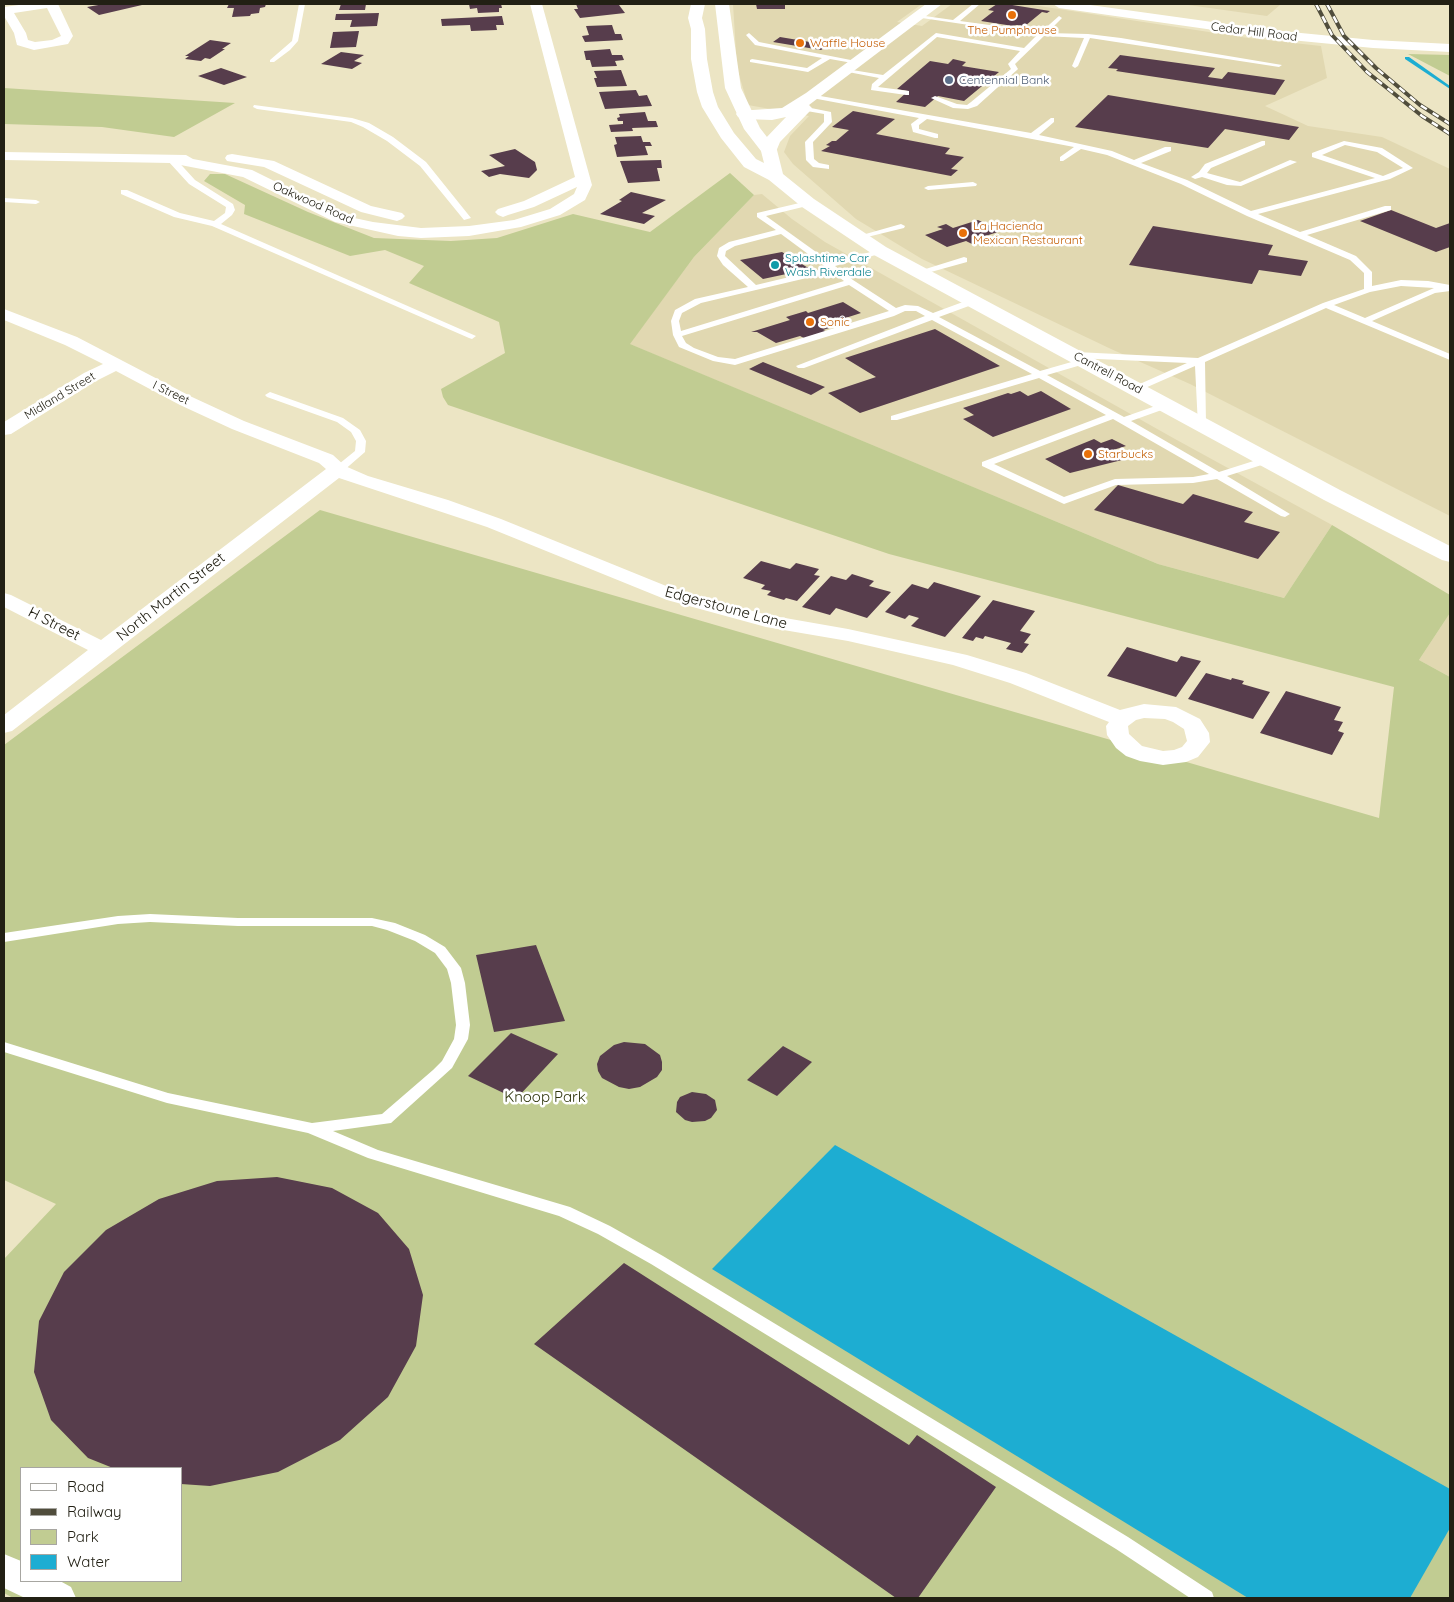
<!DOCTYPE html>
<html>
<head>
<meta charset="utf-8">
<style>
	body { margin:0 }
	#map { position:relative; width:1454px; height:1602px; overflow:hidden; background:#ece5c4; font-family:Quicksand,sans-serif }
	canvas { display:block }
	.frame { position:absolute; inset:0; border:5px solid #222014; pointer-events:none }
	.legend { position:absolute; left:20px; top:1467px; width:162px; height:115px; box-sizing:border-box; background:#fff; border:1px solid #a7a6a1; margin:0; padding:6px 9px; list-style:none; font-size:15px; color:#222014 }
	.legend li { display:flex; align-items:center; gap:10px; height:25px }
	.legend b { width:25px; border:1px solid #a7a6a1 }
</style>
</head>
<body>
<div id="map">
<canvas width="1454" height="1602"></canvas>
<div class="frame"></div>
<ul class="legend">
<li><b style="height:6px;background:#fff"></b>Road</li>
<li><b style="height:6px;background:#504d3c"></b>Railway</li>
<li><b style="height:14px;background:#c1cc92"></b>Park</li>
<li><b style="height:14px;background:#1dadd2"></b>Water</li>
</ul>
</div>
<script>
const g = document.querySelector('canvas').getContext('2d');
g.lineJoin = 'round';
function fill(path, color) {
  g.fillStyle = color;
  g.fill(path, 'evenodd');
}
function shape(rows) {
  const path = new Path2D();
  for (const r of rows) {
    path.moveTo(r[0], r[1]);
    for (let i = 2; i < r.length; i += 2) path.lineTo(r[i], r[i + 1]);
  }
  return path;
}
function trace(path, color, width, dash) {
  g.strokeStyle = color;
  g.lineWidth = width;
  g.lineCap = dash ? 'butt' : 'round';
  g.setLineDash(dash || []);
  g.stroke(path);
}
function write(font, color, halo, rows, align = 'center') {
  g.font = font + ' Quicksand,sans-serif';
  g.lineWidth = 5;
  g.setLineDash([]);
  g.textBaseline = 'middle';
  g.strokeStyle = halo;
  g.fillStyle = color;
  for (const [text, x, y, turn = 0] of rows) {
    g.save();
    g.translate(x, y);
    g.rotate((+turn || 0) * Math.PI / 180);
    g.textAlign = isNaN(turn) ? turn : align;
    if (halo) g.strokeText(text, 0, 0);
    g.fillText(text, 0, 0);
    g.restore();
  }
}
fill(shape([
	[733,4,922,4,897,22,922,26,952,4,1026,4,1248,38,1321,46,1327,78,1265,106,1308,126,1382,137,1450,169,1450,516,1190,384,1111,349,922,259,856,219,793,164,784,152,790,136,809,116,748,105,737,68],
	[1181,4,1280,4,1280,5,1267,16],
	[762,194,792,219,825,242,1175,439,1332,525,1284,598,1158,564,629,344,694,257,754,195],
	[1450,613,1450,677,1419,660]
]), '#e1d8b1');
fill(shape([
	[1408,54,1450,55,1450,76],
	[4,88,235,103,174,137,102,127,4,124],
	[730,173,754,195,694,257,630,344,1158,564,1284,598,1332,525,1450,595,1450,613,1419,660,1450,677,1450,1598,13,1598,4,1593,4,1259,56,1204,4,1180,4,745,320,510,1379,818,1394,687,889,554,448,405,443,397,441,389,505,353,499,322,409,283,424,266,385,250,350,256,244,214,245,205,204,181,210,174,225,174,308,212,374,238,451,241,497,238,573,214,650,232],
	[21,1468,181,1468,181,1581,21,1581]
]), '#c1cc92');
fill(shape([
	[835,1145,1450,1489,1450,1528,1410,1598,1248,1598,712,1269]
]), '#1dadd2');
fill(shape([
	[1405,57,1409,57,1450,86,1450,89,1405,59,1405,57]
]), '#1dadd2');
fill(shape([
	[104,4,142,4,142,5,99,15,87,7],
	[229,4,266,4,265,7,260,8,259,13,251,14,250,16,232,17,234,8,227,8],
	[341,4,366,4,365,10,339,10],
	[469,4,501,4,502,8,499,8,499,12,478,13,477,8,470,9],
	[576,4,619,5,625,13,580,18,574,9,578,9],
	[756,4,785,4,785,9,757,9],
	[997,4,1006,4,1050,11,1047,13,1042,12,1025,26,1016,25,1013,26,981,21,994,11,988,10],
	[379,13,377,26,350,27,352,20,335,20,336,14],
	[502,16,504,25,496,25,497,30,471,31,470,25,442,26,441,19],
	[612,25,615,34,621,34,623,40,585,42,582,36,589,35,586,26],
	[359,31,356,47,330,48,333,32],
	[780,37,828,45,821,50,773,42],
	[210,40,231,43,222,49,225,49,210,59,205,58,201,61,185,59,189,56,185,56],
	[610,49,612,55,622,55,624,60,615,61,617,66,592,67,590,60,586,60,584,51],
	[341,52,364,55,354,61,362,63,352,69,321,64],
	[1120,55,1215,68,1208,77,1222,79,1228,72,1285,80,1275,95,1116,71,1118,69,1108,68],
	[953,59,966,62,962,66,999,72,964,101,938,96,925,107,896,102,908,91,897,89,930,61,948,64],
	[221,68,247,77,224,85,198,76],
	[621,70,627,86,597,87,594,78,597,78,594,71],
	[636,90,639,96,647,95,652,106,605,109,599,92],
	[1108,95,1299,127,1289,140,1225,129,1208,148,1075,127],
	[853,111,895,119,876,134,950,148,945,154,964,157,951,169,958,170,951,176,821,151,830,146,826,145,832,141,836,141,849,130,832,127],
	[645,112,648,121,656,121,658,127,632,128,633,131,611,132,609,125,623,124,623,121,618,121,617,118,620,117,619,114],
	[641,136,643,142,650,142,652,146,645,146,648,155,617,157,614,145,617,144,615,137],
	[515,149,535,162,537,170,529,178,500,174,489,177,481,171,505,166,489,155],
	[661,160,662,168,657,168,660,181,628,183,620,161],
	[631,192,666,200,642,213,655,216,644,224,600,214,622,201,619,200],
	[1391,210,1436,228,1450,223,1450,247,1436,252,1360,221],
	[978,220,1001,231,976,239,981,242,972,244,966,241,947,247,925,235,943,229,937,227,946,224,953,228],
	[1153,226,1273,245,1268,255,1308,261,1301,276,1259,270,1252,284,1129,265],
	[782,252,810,269,763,279,740,260],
	[843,302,861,313,836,321,841,324,823,330,828,332,806,339,800,336,776,343,757,332,751,332,790,320,786,317,806,311,808,313],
	[935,329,1000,366,860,413,828,393,876,377,845,358],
	[763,362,825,387,811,395,749,369],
	[1020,391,1028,396,1041,391,1071,409,993,437,963,419,974,415,963,408,1008,393,1011,394],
	[1094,439,1101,443,1112,439,1126,446,1113,450,1126,459,1070,473,1045,459],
	[1118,485,1183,504,1193,494,1253,512,1244,522,1280,532,1258,559,1094,510],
	[761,561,790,569,796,563,819,569,814,575,820,576,797,601,786,598,784,600,767,595,771,591,761,589,765,585,743,578],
	[852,574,874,581,869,586,891,592,867,618,836,608,830,615,802,607,831,576,846,580],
	[934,582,981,596,945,637,911,626,919,618,909,615,905,619,885,612,912,584,928,589],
	[993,600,1035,611,1020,631,1031,634,1024,643,1029,644,1022,653,1006,649,1011,643,985,636,983,639,976,637,973,641,962,638],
	[1127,647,1177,662,1181,656,1201,661,1176,697,1107,676],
	[1206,673,1231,680,1232,678,1244,681,1242,684,1270,692,1253,719,1188,699],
	[1286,691,1341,707,1334,720,1343,722,1338,731,1344,733,1332,755,1260,733],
	[536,945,565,1021,494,1032,476,955],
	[511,1033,558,1054,516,1099,468,1076],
	[624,1042,645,1044,660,1055,662,1062,662,1070,657,1077,640,1087,629,1089,619,1087,602,1078,598,1071,597,1064,600,1056,614,1045],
	[783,1046,812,1062,777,1096,747,1080],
	[692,1092,706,1094,715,1100,717,1110,711,1118,705,1121,692,1122,685,1120,676,1112,677,1102,680,1097],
	[277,1177,332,1188,378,1213,409,1249,423,1295,416,1346,388,1397,340,1440,278,1472,210,1486,181,1484,181,1468,113,1468,88,1458,51,1420,34,1372,39,1321,64,1272,106,1230,159,1199,217,1181],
	[624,1263,909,1445,917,1435,996,1487,918,1598,896,1598,534,1344]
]), '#573d4c');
fill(shape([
	[299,4,305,4,298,41,290,50,274,62,270,62,270,60,292,41,299,4],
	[973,4,980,4,960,21,1041,32,1059,16,1062,18,1047,33,1088,34,1121,38,1282,65,1279,67,1090,38,1078,66,1075,68,1072,66,1084,38,1044,36,1015,64,1018,69,1017,70,977,106,968,109,953,108,931,98,935,96,957,104,967,105,971,102,1011,69,1008,64,1020,51,937,37,878,87,909,91,909,95,906,95,871,90,872,84,879,78,843,71,846,69,883,75,936,33,1024,48,1037,35,915,17,918,15,953,20,973,4],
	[749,33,759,42,861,62,858,64,830,59,808,72,750,62,750,60,752,59,807,68,822,58,755,45,746,35,749,33],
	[809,94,1031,133,1051,118,1054,118,1054,122,1039,135,1112,151,1134,160,1165,147,1171,147,1171,151,1141,163,1187,180,1251,211,1375,178,1312,157,1312,153,1344,141,1382,148,1413,168,1390,179,1258,214,1300,232,1385,206,1391,206,1391,210,1307,235,1356,256,1372,272,1372,286,1401,280,1428,281,1450,285,1450,291,1435,293,1372,321,1450,354,1450,360,1326,308,1205,362,1206,424,1204,426,1198,426,1195,366,1136,392,1133,391,1133,387,1187,363,1076,358,1071,355,1076,352,1198,358,1323,303,1364,289,1364,273,1350,260,1247,216,1181,184,1107,155,1081,149,1063,161,1060,161,1060,157,1074,147,927,119,919,125,919,129,938,134,938,138,935,138,913,132,911,124,919,118,812,98,809,98,809,94],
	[1345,145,1377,152,1403,168,1383,176,1322,155,1345,145],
	[1401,286,1434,288,1365,318,1334,305,1370,292,1401,286],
	[254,105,352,118,369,123,393,137,426,162,471,218,464,220,420,166,387,141,363,127,351,122,257,109,253,107,254,105],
	[801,106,831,112,832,122,813,142,814,159,819,163,829,165,829,169,813,167,806,160,805,142,824,122,824,114,801,110,801,106],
	[1262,141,1265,141,1265,145,1211,168,1207,173,1240,182,1290,160,1297,162,1241,186,1227,185,1202,177,1195,179,1191,177,1199,172,1205,164,1262,141],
	[168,157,174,157,195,180,233,204,235,210,232,215,221,224,476,336,472,339,469,338,212,226,174,217,121,194,121,190,127,190,180,213,214,221,225,213,226,207,189,184,168,161,168,157],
	[973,182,977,184,976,186,928,190,924,188,928,186,973,182],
	[4,198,36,200,40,202,36,204,4,202,4,198],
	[808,201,812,203,811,205,766,216,830,262,883,249,883,253,835,266,853,280,896,308,905,305,918,306,933,313,971,299,977,299,977,303,939,317,1040,371,1082,359,1088,359,1088,363,1047,375,1124,417,1164,403,1170,403,1170,407,1131,421,1219,472,1263,458,1271,458,1271,462,1227,476,1290,514,1285,517,1281,516,1217,479,1193,483,1116,485,1064,504,982,466,982,462,1106,415,1039,378,897,420,891,420,891,416,1032,374,932,320,804,368,798,368,796,366,925,316,916,311,905,311,894,316,735,365,713,361,679,347,673,335,671,321,675,310,695,299,748,287,723,265,717,256,719,248,729,242,776,230,757,217,757,213,808,201],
	[781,234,827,268,756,285,725,256,726,251,735,246,781,234],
	[832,272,844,281,681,331,679,321,682,313,701,303,832,272],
	[849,285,889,311,735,359,718,357,694,348,686,343,682,336,849,285],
	[1113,419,1209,474,1193,477,1115,479,1064,497,994,464,1113,419],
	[901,224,905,226,904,228,859,239,855,237,901,224],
	[964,257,967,258,967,262,920,275,916,272,964,257],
	[270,392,343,418,360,430,366,441,365,452,342,472,334,472,334,468,355,451,356,441,351,432,337,422,267,397,265,395,270,392],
	[150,914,238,918,372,918,395,923,425,935,445,947,461,968,465,983,470,1025,468,1039,452,1068,391,1123,333,1131,378,1150,570,1207,610,1226,663,1256,1128,1537,1212,1592,1214,1598,1190,1598,1116,1549,651,1264,598,1234,559,1216,368,1158,308,1133,167,1103,4,1052,4,1042,168,1093,312,1123,382,1114,433,1070,442,1061,454,1039,456,1025,451,983,447,969,435,953,415,941,387,930,372,926,238,926,150,922,118,924,4,942,4,933,118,916,150,914]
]), '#fff');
fill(shape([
	[26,4,58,4,73,36,68,44,34,50,17,45,14,33,4,16,4,7,26,4],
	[47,8,61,36,52,40,35,42,28,40,26,33,14,13,47,8],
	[530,4,542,4,592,185,585,200,560,215,521,227,469,236,421,238,398,236,335,222,243,177,170,163,4,160,4,152,186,155,193,159,252,170,345,216,373,222,421,228,469,226,514,220,550,209,574,194,577,187,534,207,508,215,503,217,498,215,495,212,498,209,524,201,575,177,530,4],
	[1053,4,1083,4,1270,30,1373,40,1450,44,1450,52,1373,48,1270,38,1059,8,1053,4],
	[232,154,274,161,371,206,402,213,405,216,402,219,397,221,361,212,264,167,227,161,225,158,227,155,232,154],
	[4,309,77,337,192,397,244,421,333,455,345,466,368,476,448,500,501,519,681,592,768,615,848,629,967,655,1026,673,1120,710,1144,704,1176,707,1200,719,1209,733,1210,742,1198,757,1186,762,1163,765,1140,761,1126,756,1116,748,1107,735,1106,726,1109,722,1010,683,953,665,848,641,766,627,667,600,487,527,339,478,12,731,4,733,4,715,88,650,4,607,4,593,11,595,101,640,326,469,319,463,232,429,180,405,116,371,96,381,11,434,4,435,4,422,84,373,103,364,65,345,4,320,4,309],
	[1144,718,1165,719,1173,722,1184,729,1187,741,1182,747,1174,750,1163,751,1142,746,1129,734,1128,726,1136,720,1144,718],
	[4,1554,21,1561,21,1581,60,1581,71,1587,76,1598,25,1598,4,1588,4,1554]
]), '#fff');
fill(shape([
	[926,4,942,4,809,105,812,108,810,111,780,142,775,154,763,154,761,150,764,140,786,117,772,120,744,119,738,117,736,114,738,111,782,108,806,93,926,4]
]), '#fff');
fill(shape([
	[691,4,705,4,702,18,705,29,707,59,713,92,718,107,734,133,756,159,764,163,761,151,744,129,725,88,715,4,729,4,741,88,760,128,777,150,783,174,814,199,886,247,1340,490,1450,546,1450,562,1442,560,1324,500,874,255,802,207,769,180,744,167,721,138,702,107,697,92,691,59,691,29,688,18,691,4]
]), '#fff');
const rail = shape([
	[1316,4,1332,35,1367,72,1422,116,1450,134],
	[1327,4,1344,36,1376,68,1420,105,1450,124]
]);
trace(rail, '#504d3c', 4);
trace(rail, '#fff', 2.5, [7]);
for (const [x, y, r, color] of [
	[1012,15,5,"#e8710a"],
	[800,43,5,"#e8710a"],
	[949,80,5,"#5c6f8a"],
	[963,233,5,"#e8710a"],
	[775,265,5,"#0f9aa8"],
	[810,322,5,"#e8710a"],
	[1088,454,5,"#e8710a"]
]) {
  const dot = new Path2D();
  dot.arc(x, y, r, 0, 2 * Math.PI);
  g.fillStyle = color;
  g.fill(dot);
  trace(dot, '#fff', 2);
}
write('12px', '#c56008', '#fff', [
	["The Pumphouse",1012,30,"center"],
	["Waffle House",810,43],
	["La Hacienda",973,226],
	["Mexican Restaurant",973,240],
	["Sonic",820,322],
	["Starbucks",1098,454]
], 'left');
write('12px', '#222014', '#fff', [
	["Cedar Hill Road",1254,32,7],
	["Oakwood Road",313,203,24],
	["Cantrell Road",1108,373,28],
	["I Street",171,393,26],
	["Midland Street",60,396,-31]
]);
write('12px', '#4e5e75', '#fff', [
	["Centennial Bank",959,80]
], 'left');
write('12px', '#0d838f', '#fff', [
	["Splashtime Car",785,258],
	["Wash Riverdale",785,272]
], 'left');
write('15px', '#222014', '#fff', [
	["North Martin Street",171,597,-38],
	["Edgerstoune Lane",726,608,15],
	["H Street",54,624,27]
]);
write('15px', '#2e340b', '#fff', [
	["Knoop Park",545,1097]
]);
</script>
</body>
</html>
